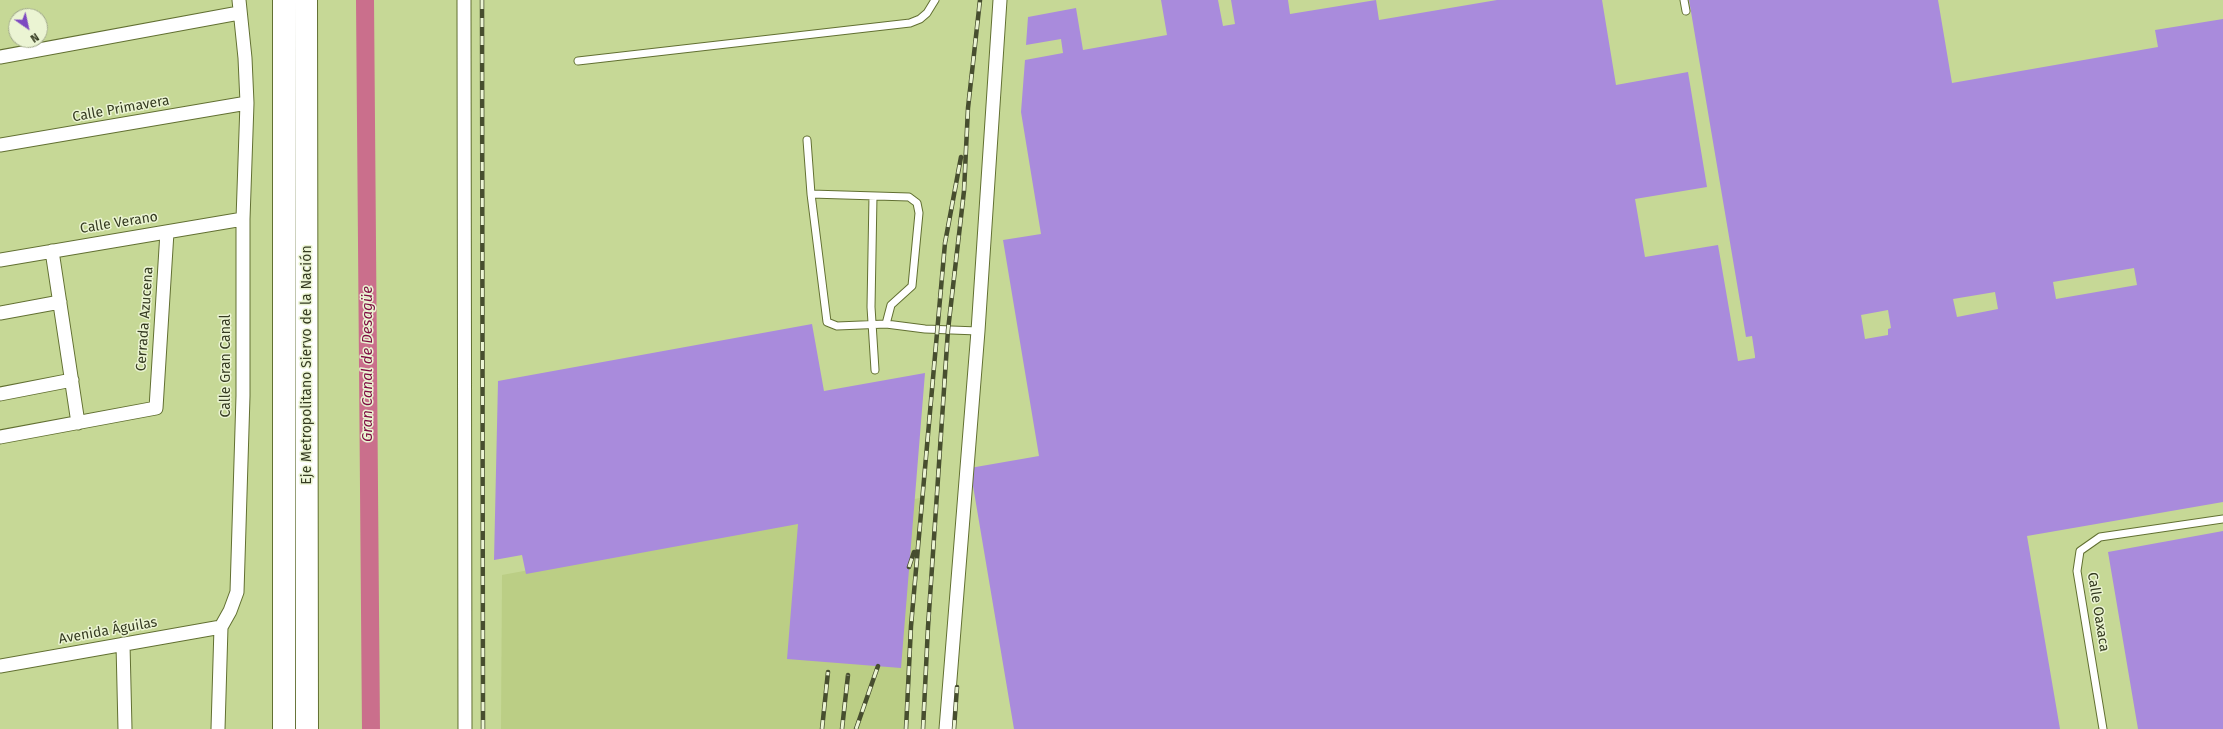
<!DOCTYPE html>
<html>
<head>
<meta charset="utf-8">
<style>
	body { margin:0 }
	#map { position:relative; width:2223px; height:729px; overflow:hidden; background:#c6d896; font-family:"Fira Sans",sans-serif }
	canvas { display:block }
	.north { position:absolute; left:8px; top:8px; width:40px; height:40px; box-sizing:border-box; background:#ebf4d3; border:1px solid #a2aa8c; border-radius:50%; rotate:146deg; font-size:11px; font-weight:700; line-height:16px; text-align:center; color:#353b21 }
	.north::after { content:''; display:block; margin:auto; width:14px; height:18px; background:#7d49c1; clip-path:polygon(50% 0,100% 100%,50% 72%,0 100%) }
</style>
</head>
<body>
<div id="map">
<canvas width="2223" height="729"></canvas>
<div class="north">N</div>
</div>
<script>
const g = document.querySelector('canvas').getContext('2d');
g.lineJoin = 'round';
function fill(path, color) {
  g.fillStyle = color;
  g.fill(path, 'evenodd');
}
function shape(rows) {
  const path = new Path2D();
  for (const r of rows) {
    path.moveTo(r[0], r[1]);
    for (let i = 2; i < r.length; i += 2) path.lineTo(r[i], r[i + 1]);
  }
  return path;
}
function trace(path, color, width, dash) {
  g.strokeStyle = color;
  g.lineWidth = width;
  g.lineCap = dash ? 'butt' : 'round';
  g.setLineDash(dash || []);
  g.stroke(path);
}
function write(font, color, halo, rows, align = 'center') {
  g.font = font + ' "Fira Sans",sans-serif';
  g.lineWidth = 3;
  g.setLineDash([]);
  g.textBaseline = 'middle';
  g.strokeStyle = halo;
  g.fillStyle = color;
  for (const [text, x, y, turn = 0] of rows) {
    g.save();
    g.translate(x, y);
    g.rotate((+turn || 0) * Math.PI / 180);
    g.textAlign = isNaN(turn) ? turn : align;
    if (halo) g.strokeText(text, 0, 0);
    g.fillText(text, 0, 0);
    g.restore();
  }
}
fill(shape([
	[920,498,908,729,501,729,502,575]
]), '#bbce85');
trace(shape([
	[365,0,371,729]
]), '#ca6f8c', 18);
fill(shape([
	[1161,0,1218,0,1223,26,1235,24,1231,0,1288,0,1290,14,1376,0,1379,20,1497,0,1602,0,1616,85,1688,72,1707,187,1635,199,1645,257,1718,245,1738,361,1755,358,1755,356,1752,336,1746,337,1689,0,1938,0,1952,83,2158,47,2155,30,2223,19,2223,502,2027,536,2060,729,1014,729,970,468,1039,456,1003,240,1041,234,1021,112,1025,60,1063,53,1061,39,1026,45,1028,17,1076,8,1083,50,1167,35],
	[2134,268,2137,285,2056,299,2053,282],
	[1995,292,1998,309,1957,317,1953,299],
	[1888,310,1891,328,1888,329,1888,335,1865,339,1861,315],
	[812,324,824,391,925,373,901,668,787,659,798,524,526,574,522,555,494,560,498,381],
	[2223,531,2223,729,2138,729,2108,552]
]), '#a98bdc');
const service = shape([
	[1684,0,1686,11],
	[578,61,910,23,920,19,927,13,935,0],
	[807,140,811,194,827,322,837,326,886,324,925,329,978,331],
	[811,194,909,197,917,203,919,213,912,286,891,305,886,324],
	[873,196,871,307,875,370],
	[2103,729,2077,571,2080,551,2100,537,2223,519]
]);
const minor = shape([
	[464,0,465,729],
	[0,57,239,13],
	[0,145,247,103],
	[52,251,78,423],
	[0,260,243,219],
	[0,313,60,302],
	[0,394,72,380],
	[0,437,156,408,167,232],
	[123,644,125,729],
	[0,666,221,627],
	[218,729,221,627,230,611,237,592,243,396,243,219,247,103,245,58,239,0],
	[946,729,978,331,1000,0]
]);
const motorway = shape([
	[284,0,284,729],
	[306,0,307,729]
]);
trace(service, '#627032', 9);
trace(minor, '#627032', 15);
trace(motorway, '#627032', 24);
trace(service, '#fff', 7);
trace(minor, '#fff', 13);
trace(motorway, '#fff', 22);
const rail = shape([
	[482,0,483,729],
	[909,567,914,552],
	[822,729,828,672],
	[842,729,848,675],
	[856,729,878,666],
	[906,729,911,626,945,243,961,157],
	[923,729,928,627,948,330,964,191,968,108,980,0],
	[954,729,957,687]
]);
trace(rail, '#474e2f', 4.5);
trace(rail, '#ebf4d3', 3, [9]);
write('14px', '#353b21', '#ebf4d3', [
	["Calle Primavera",121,109,-10],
	["Calle Verano",119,223,-9],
	["Cerrada Azucena",145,319,-86],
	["Eje Metropolitano Siervo de la Nación",307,365,-90],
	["Calle Gran Canal",226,366,-90],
	["Calle Oaxaca",2098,612,81],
	["Avenida Águilas",108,631,-10]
]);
write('italic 15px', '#7c0940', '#ebf4d3', [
	["Gran Canal de Desagüe",368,364,-90]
]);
</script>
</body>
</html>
